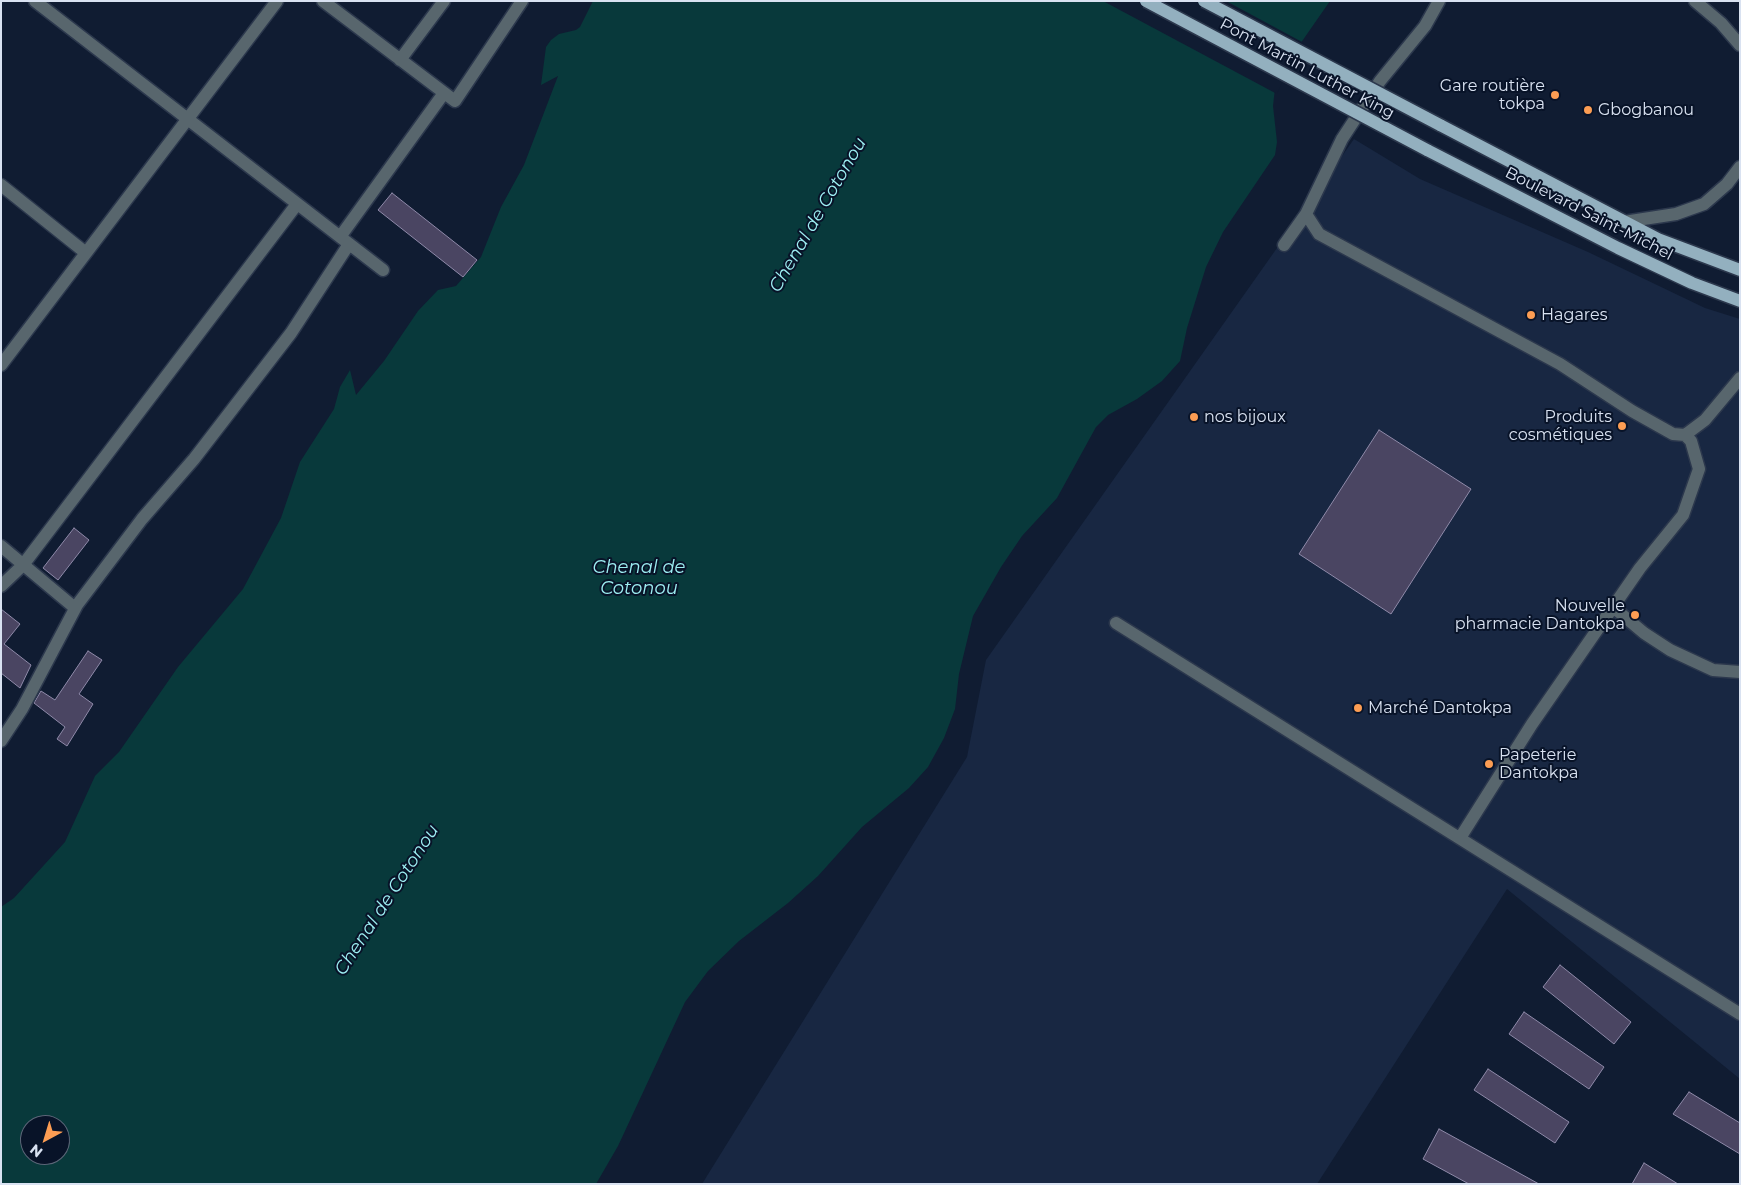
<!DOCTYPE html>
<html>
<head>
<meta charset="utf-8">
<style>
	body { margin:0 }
	#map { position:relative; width:1741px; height:1185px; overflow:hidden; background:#101c32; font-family:Montserrat,sans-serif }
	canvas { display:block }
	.frame { position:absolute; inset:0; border:2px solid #d9e2f1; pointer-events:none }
	.north { position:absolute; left:20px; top:1115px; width:50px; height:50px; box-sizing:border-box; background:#081328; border:1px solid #5c6678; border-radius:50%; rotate:219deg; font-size:14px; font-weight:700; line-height:20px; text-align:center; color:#d9e2f1 }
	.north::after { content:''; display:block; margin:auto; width:18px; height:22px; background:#fc9d53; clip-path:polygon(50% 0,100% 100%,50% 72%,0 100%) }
</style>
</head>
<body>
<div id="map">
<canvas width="1741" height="1185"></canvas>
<div class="frame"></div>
<div class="north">N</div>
</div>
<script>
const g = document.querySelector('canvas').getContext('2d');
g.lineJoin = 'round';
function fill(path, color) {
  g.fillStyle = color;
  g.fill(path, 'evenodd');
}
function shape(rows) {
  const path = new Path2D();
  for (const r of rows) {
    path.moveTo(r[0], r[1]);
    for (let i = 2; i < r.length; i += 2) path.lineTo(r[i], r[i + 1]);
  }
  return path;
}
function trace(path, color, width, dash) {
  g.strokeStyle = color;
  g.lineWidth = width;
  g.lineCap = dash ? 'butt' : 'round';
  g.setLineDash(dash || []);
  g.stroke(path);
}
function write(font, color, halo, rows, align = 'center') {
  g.font = font + ' Montserrat,sans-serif';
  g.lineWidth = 4;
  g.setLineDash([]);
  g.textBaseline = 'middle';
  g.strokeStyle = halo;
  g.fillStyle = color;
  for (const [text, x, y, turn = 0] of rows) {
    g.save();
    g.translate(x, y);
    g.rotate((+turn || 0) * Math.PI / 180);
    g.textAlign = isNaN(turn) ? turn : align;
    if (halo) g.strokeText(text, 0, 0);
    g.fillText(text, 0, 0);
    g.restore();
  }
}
fill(shape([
	[1354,139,1420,179,1588,252,1705,308,1740,319,1740,1079,1507,889,1317,1184,702,1184,967,757,986,660]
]), '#182742');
fill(shape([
	[593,1,1330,1,1289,60,1275,88,1273,106,1277,142,1275,155,1223,232,1206,267,1187,328,1180,361,1162,381,1137,399,1108,415,1096,427,1057,498,1022,536,1001,567,973,616,959,674,955,709,944,738,928,767,909,788,862,827,818,876,788,903,739,941,708,971,685,1002,618,1146,596,1184,1,1184,1,907,14,898,65,842,95,776,119,752,178,667,243,589,281,518,300,462,334,409,340,387,350,370,356,395,384,361,418,311,438,290,456,286,481,257,501,207,524,165,558,76,541,85,546,47,551,40,559,34,576,30,580,27],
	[30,1125,60,1125,60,1155,30,1155]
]), '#08393b');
fill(shape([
	[1103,1,1226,1,1304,43,1291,61,1277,94]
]), '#101c32');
const building = shape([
	[392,193,477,260,463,277,378,210,392,193],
	[1379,430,1471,489,1391,614,1299,554,1379,430],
	[74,528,89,540,58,580,43,568,74,528],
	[1,609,20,624,4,644,31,665,20,688,1,673,1,609],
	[88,651,102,660,79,694,93,704,67,746,57,739,65,727,34,703,41,691,55,700,88,651],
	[1560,965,1631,1022,1614,1044,1543,987,1560,965],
	[1524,1012,1604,1067,1589,1089,1509,1034,1524,1012],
	[1488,1069,1569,1122,1555,1143,1474,1090,1488,1069],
	[1689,1092,1740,1123,1740,1154,1673,1114,1689,1092],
	[1439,1129,1539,1184,1469,1184,1423,1159,1439,1129],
	[1644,1163,1678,1184,1632,1184,1644,1163]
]);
fill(building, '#4a4562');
trace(building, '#8f8aa9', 1);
const minor = shape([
	[35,1,383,270],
	[323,1,455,101,522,1],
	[1695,1,1721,23,1740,45],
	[400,60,444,1],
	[1,185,86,253],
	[1306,214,1319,234,1560,364,1632,411,1673,434,1685,435,1705,420,1740,378],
	[1624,222,1676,214,1704,204,1727,184,1740,167],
	[340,237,444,93],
	[1284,245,1306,214,1342,139,1380,81,1425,26,1439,1],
	[1,365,277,1],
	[1,546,75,608],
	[1,586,23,565,297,204],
	[1613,607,1644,633,1670,650,1713,670,1740,672],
	[1116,623,1740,1014],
	[1,741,22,709,77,605,142,519,194,459,291,333,349,244],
	[1460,838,1532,724,1640,568,1683,515,1699,469,1691,441,1685,435]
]);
const major = shape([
	[1440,125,1658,239,1740,270],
	[1427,150,1618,248,1692,283,1740,301]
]);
trace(minor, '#2c384d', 15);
trace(major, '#2c384d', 15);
trace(minor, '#58666d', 12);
trace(major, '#93b0bf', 12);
const majorBridge = shape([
	[1146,1,1427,150],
	[1204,1,1440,125]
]);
trace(majorBridge, '#2c384d', 15, []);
trace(majorBridge, '#93b0bf', 12);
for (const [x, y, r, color] of [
	[1555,95,5,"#fc9d53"],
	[1588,110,5,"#fc9d53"],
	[1531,315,5,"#fc9d53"],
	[1194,417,5,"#fc9d53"],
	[1622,426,5,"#fc9d53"],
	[1635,615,5,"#fc9d53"],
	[1358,708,5,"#fc9d53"],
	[1489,764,5,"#fc9d53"]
]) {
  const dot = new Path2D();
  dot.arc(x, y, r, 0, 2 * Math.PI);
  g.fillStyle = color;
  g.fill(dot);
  trace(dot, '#081328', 2);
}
write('16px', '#d9e2f1', '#081328', [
	["Pont Martin Luther King",1307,69,28],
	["Boulevard Saint-Michel",1589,214,27]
]);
write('16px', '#d9e2f1', '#081328', [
	["Gare routière",1545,86,"right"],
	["tokpa",1545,104,"right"],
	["Gbogbanou",1598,110],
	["Hagares",1541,315],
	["nos bijoux",1204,417],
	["Produits",1612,417,"right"],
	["cosmétiques",1612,435,"right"],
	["Nouvelle",1625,606,"right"],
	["pharmacie Dantokpa",1625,624,"right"],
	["Marché Dantokpa",1368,708],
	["Papeterie",1499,755],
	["Dantokpa",1499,773]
], 'left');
write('italic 18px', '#9deff3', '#081328', [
	["Chenal de Cotonou",818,215,-60],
	["Chenal de",639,568],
	["Cotonou",639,589],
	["Chenal de Cotonou",387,900,-57]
]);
</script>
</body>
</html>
